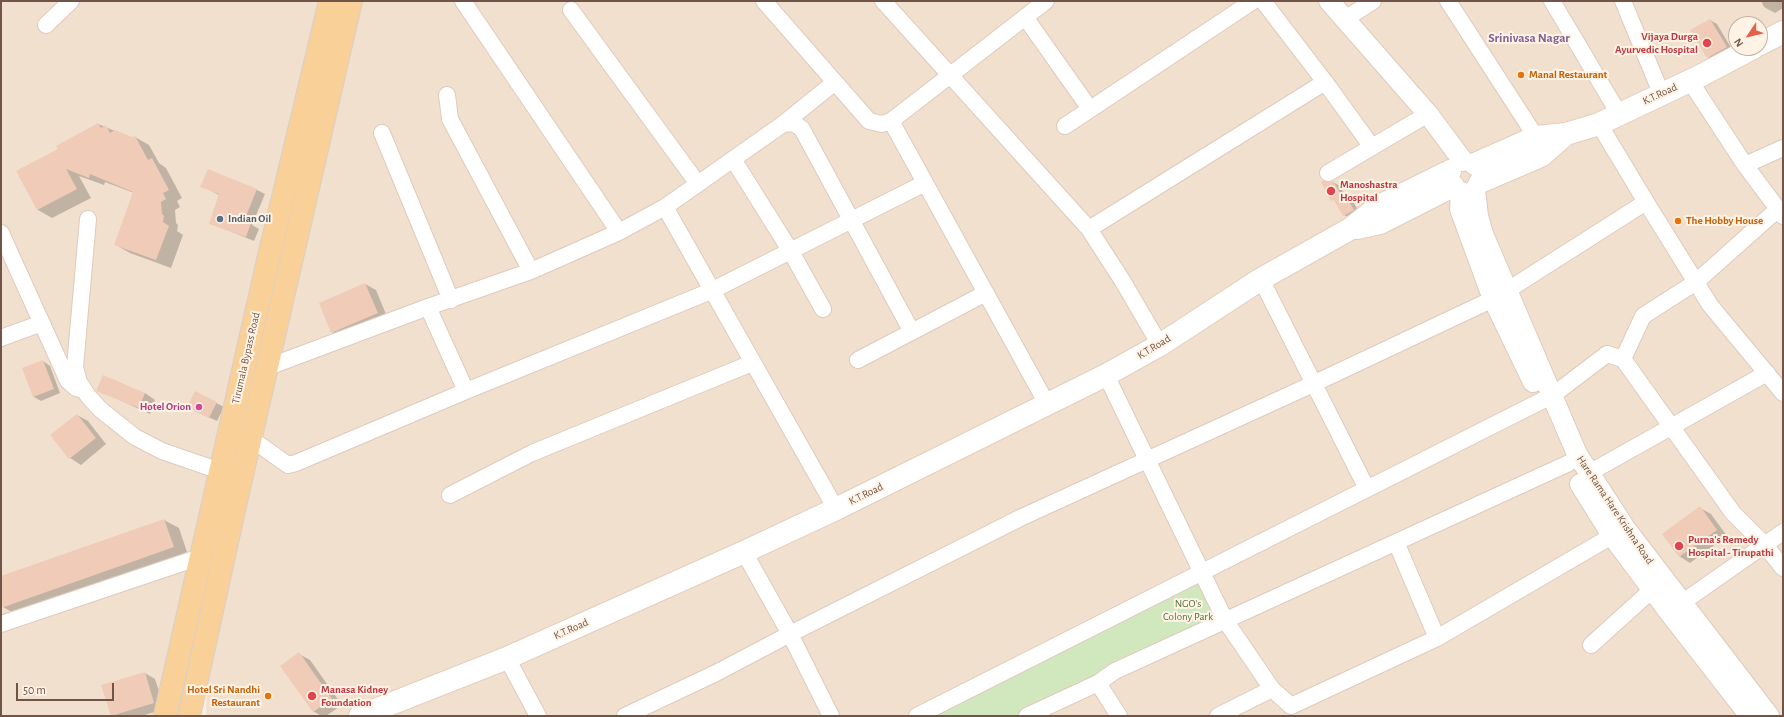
<!DOCTYPE html>
<html>
<head>
<meta charset="utf-8">
<style>
	body { margin:0 }
	#map { position:relative; width:1784px; height:717px; overflow:hidden; background:#fbefdf; font-family:"Alegreya Sans",sans-serif }
	canvas { display:block }
	.frame { position:absolute; inset:0; border:2px solid #705448; pointer-events:none }
	.north { position:absolute; left:1728px; top:16px; width:40px; height:40px; box-sizing:border-box; background:#fff3e5; border:1px solid #c6b3a6; border-radius:50%; rotate:235deg; font-size:11px; font-weight:700; line-height:16px; text-align:center; color:#705448 }
	.north::after { content:''; display:block; margin:auto; width:14px; height:18px; background:#e36146; clip-path:polygon(50% 0,100% 100%,50% 72%,0 100%) }
	.scale { position:absolute; left:16px; top:683px; width:98px; height:18px; box-sizing:border-box; border:2px solid #705448; border-top:0; padding-left:5px; font-size:12px; line-height:14px; white-space:nowrap; color:#705448; -webkit-text-stroke:3px #fff3e5; paint-order:stroke }
</style>
</head>
<body>
<div id="map">
<canvas width="1784" height="717"></canvas>
<div class="frame"></div>
<div class="north">N</div>
<div class="scale">50 m</div>
</div>
<script>
const g = document.querySelector('canvas').getContext('2d');
g.lineJoin = 'round';
function fill(path, color) {
  g.fillStyle = color;
  g.fill(path, 'evenodd');
}
function shape(rows) {
  const path = new Path2D();
  for (const r of rows) {
    path.moveTo(r[0], r[1]);
    for (let i = 2; i < r.length; i += 2) path.lineTo(r[i], r[i + 1]);
  }
  return path;
}
function trace(path, color, width, dash) {
  g.strokeStyle = color;
  g.lineWidth = width;
  g.lineCap = dash ? 'butt' : 'round';
  g.setLineDash(dash || []);
  g.stroke(path);
}
function write(font, color, halo, rows, align = 'center') {
  g.font = font + ' "Alegreya Sans",sans-serif';
  g.lineWidth = 4;
  g.setLineDash([]);
  g.textBaseline = 'middle';
  g.strokeStyle = halo;
  g.fillStyle = color;
  for (const [text, x, y, turn = 0] of rows) {
    g.save();
    g.translate(x, y);
    g.rotate((+turn || 0) * Math.PI / 180);
    g.textAlign = isNaN(turn) ? turn : align;
    if (halo) g.strokeText(text, 0, 0);
    g.fillText(text, 0, 0);
    g.restore();
  }
}
fill(shape([
	[1,1,325,1,157,716,1,716],
	[351,1,1783,1,1783,716,206,716,208,644],
	[1736,24,1760,24,1760,48,1736,48]
]), '#f2e0ce');
fill(shape([
	[1202,573,1226,622,1024,716,917,716]
]), '#d1e8bf');
fill(shape([
	[1761,1,1783,1,1783,8,1775,13,1764,7],
	[1710,20,1717,24,1733,51,1715,61,1708,57],
	[98,124,132,138,135,137,149,145,159,163,166,168,182,198,177,201,180,207,175,210,176,223,178,225,177,231,183,235,171,268,130,253,116,245,134,193,105,182,104,185,79,176,91,198,52,218,38,210,18,172,59,149],
	[1333,182,1340,186,1344,193,1350,196,1360,214,1351,219,1344,215,1323,183],
	[202,186,257,190,265,194,252,225,259,229,254,241,210,223,219,195],
	[365,284,376,290,388,319,343,338,332,332],
	[43,361,50,366,60,393,41,401,34,397,23,369],
	[98,390,145,393,155,400,150,414],
	[196,392,224,407,217,421,195,411],
	[77,415,88,421,106,444,81,465,70,458,52,435],
	[1700,508,1711,514,1727,536,1690,563,1679,556],
	[164,520,179,528,188,555,17,615,3,607,1,602,1,577],
	[299,654,310,660,342,705,326,716,321,716,313,711],
	[145,673,155,679,165,709,141,716,112,716]
]), '#0003');
fill(shape([
	[1710,19,1727,47,1707,58,1690,30],
	[98,123,101,128,106,125,110,133,115,130,132,137,135,136,148,160,152,158,169,190,163,193,166,199,161,202,162,214,164,216,163,222,169,226,156,260,114,245,133,192,90,174,89,178,66,169,77,189,37,210,16,171,58,149,56,146],
	[208,169,257,189,244,221,251,223,246,237,209,224,219,194,200,187],
	[1323,181,1333,181,1340,193,1343,191,1354,210,1343,216,1334,200,1331,201,1321,182],
	[365,283,378,313,331,333,319,303],
	[43,360,54,389,33,397,22,368],
	[103,375,145,393,139,408,96,391],
	[195,391,217,402,209,418,187,407],
	[77,414,96,438,69,459,50,435],
	[1700,506,1717,530,1679,557,1662,534],
	[164,519,174,547,1,608,1,576],
	[299,652,332,699,313,712,280,666],
	[145,672,154,703,111,716,101,685]
]), '#f0cbb8');
const minor = shape([
	[463,1,619,232,665,207,783,124,794,123,802,129,912,332],
	[764,1,869,121,882,124,891,121,1046,1],
	[883,1,1089,229,1122,280,1160,345],
	[1448,1,1536,137],
	[1552,1,1619,114],
	[1623,1,1661,93],
	[571,10,698,184],
	[1025,17,1090,109],
	[1345,19,1373,1],
	[46,25,71,1],
	[1690,81,1745,165,1783,216],
	[1325,82,1372,147],
	[447,95,450,119,531,271],
	[891,121,1047,404],
	[783,124,835,82],
	[1065,126,1253,1],
	[382,133,451,300],
	[733,159,790,250,823,309],
	[1745,165,1783,148],
	[1328,173,1428,114],
	[1646,202,1710,305,1783,393],
	[665,207,836,509],
	[88,219,75,367,79,382,88,396,101,410,135,437,162,451,220,471],
	[1089,229,1325,82,1263,1],
	[1,233,68,381,76,388,79,389],
	[1261,279,1367,489],
	[1508,290,1646,202,1599,124],
	[1,338,42,323],
	[1623,359,1733,513,1765,545,1783,568],
	[858,360,986,293],
	[268,367,428,307],
	[1106,375,1225,620,1272,689],
	[466,391,428,307,531,271,619,232],
	[250,438,288,465,296,463,466,391,711,291,925,183],
	[1589,473,1767,373],
	[450,495,532,453,752,363],
	[1396,542,1437,638],
	[744,552,790,634,831,716],
	[1673,609,1783,532],
	[1,624,200,557],
	[1591,645,1653,589],
	[507,658,538,716],
	[625,716,716,673,790,634,1020,518,1313,384,1493,299],
	[917,716,1553,395,1607,354,1623,359,1643,316,1696,282,1778,209],
	[1027,716,1098,683],
	[1119,716,1098,683,1115,671,1569,463],
	[1218,716,1272,689,1291,706,1437,638,1622,530]
]);
const tertiary = shape([
	[1329,1,1428,114,1463,161],
	[1475,189,1478,216,1483,234,1577,454,1625,528,1769,716],
	[1461,192,1460,209,1493,299,1533,382],
	[1580,484,1613,537,1669,612,1750,716]
]);
const secondary = shape([
	[1760,44,1783,32],
	[1475,164,1536,137,1566,134,1599,124,1698,77,1753,48],
	[1480,182,1541,156,1566,134],
	[1357,228,1380,223,1453,186],
	[360,716,507,658,744,552,836,509,1106,375,1160,345,1261,279,1350,229,1379,206,1450,171]
]);
const primary = shape([
	[165,716,268,260,330,1],
	[189,716,235,506,351,1]
]);
trace(minor, '#dfcabc', 18);
trace(tertiary, '#dfcabc', 22);
trace(secondary, '#e5cdbc', 24);
trace(primary, '#d7cfcc', 24);
trace(minor, '#fff', 16);
trace(tertiary, '#fff', 20);
trace(secondary, '#fff', 22);
trace(primary, '#f9d098', 22);
for (const [x, y, r, color] of [
	[1707,43,5,"#e0444e"],
	[1521,75,4,"#e8710a"],
	[1331,191,5,"#e0444e"],
	[220,219,4,"#5c6f8a"],
	[1678,221,4,"#e8710a"],
	[199,407,4,"#d1479c"],
	[1679,546,5,"#e0444e"],
	[268,696,4,"#e8710a"],
	[312,696,5,"#e0444e"]
]) {
  const dot = new Path2D();
  dot.arc(x, y, r, 0, 2 * Math.PI);
  g.fillStyle = color;
  g.fill(dot);
  trace(dot, '#fff3e5', 1.5);
}
write('bold 11px', '#be3a42', '#fff3e5', [
	["Vijaya Durga",1698,37,"right"],
	["Ayurvedic Hospital",1698,50,"right"],
	["Manoshastra",1340,185],
	["Hospital",1340,198],
	["Purna's Remedy",1688,540],
	["Hospital - Tirupathi",1688,553],
	["Manasa Kidney",321,690],
	["Foundation",321,703]
], 'left');
write('bold 11px', '#c56008', '#fff3e5', [
	["Manal Restaurant",1529,75],
	["The Hobby House",1686,221],
	["Hotel Sri Nandhi",260,690,"right"],
	["Restaurant",260,703,"right"]
], 'left');
write('11px', '#705448', '#fff3e5', [
	["K.T.Road",1660,94,-25],
	["K.T.Road",1154,347,-31],
	["Tirumala Bypass Road",246,358,-77],
	["K.T.Road",866,494,-26],
	["Hare Rama Hare Krishna Road",1615,510,56],
	["K.T.Road",571,629,-24]
]);
write('bold 11px', '#4e5e75', '#fff3e5', [
	["Indian Oil",228,219]
], 'left');
write('bold 11px', '#b23c85', '#fff3e5', [
	["Hotel Orion",191,407]
], 'right');
write('11px', '#537641', '#fff3e5', [
	["NGO's",1188,604],
	["Colony Park",1188,617]
]);
write('bold 13px', '#816394', '#fff3e5', [
	["Srinivasa Nagar",1529,38]
]);
</script>
</body>
</html>
